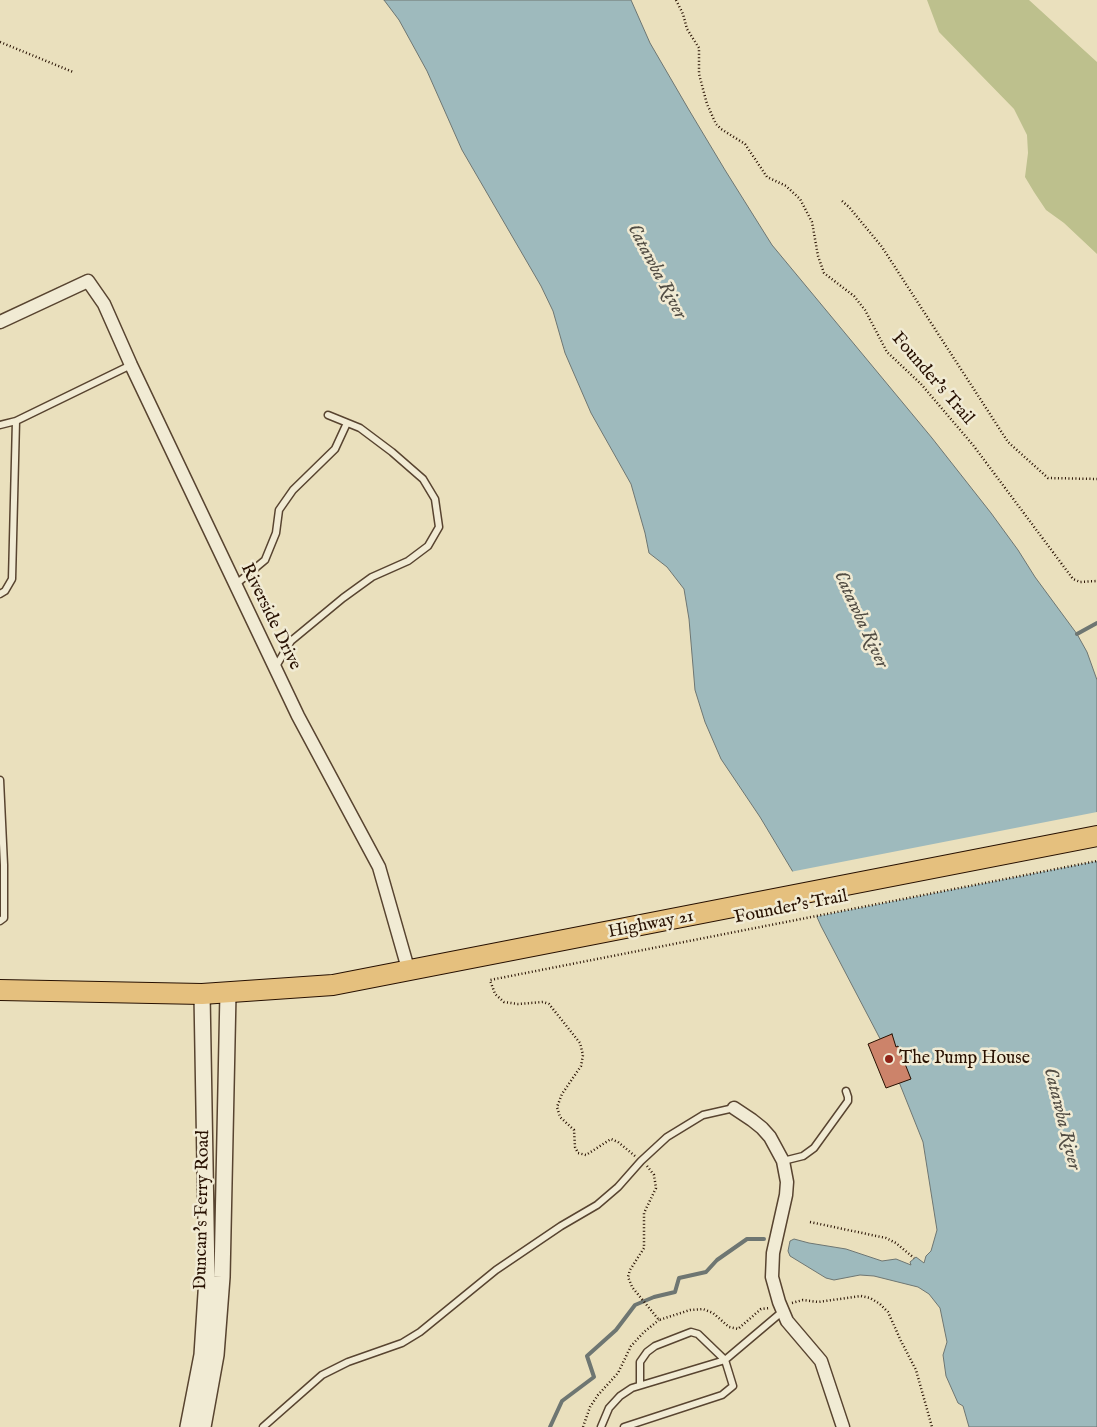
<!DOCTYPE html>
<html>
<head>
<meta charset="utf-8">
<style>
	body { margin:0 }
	canvas { display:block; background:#eae0bd }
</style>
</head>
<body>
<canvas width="1097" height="1427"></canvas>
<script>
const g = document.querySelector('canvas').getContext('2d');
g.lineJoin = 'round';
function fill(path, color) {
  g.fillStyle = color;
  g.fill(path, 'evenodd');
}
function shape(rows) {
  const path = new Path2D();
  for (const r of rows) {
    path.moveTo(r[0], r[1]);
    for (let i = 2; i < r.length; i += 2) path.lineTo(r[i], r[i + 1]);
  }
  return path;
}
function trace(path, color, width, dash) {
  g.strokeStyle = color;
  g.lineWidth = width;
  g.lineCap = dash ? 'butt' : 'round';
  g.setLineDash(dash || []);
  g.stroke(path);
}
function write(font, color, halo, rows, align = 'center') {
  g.font = font + ' "IM FELL English",serif';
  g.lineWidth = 5;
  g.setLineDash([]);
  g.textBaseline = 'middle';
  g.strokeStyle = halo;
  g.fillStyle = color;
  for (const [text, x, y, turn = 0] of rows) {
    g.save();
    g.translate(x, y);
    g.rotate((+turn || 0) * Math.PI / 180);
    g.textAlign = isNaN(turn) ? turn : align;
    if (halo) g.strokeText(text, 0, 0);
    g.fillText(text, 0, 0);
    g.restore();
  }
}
fill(shape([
	[927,0,1029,0,1097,62,1097,254,1064,223,1046,210,1034,192,1025,177,1028,153,1027,135,1014,109,939,32]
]), '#bdc08d');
const water = shape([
	[384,0,631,0,650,43,689,110,725,170,772,245,932,438,991,513,1018,550,1035,577,1077,634,1087,652,1097,680,1097,1427,969,1427,963,1406,958,1403,946,1376,943,1355,947,1342,940,1308,929,1294,918,1287,874,1276,860,1275,834,1280,826,1278,790,1256,788,1251,790,1241,794,1239,809,1243,846,1249,882,1261,896,1259,911,1265,910,1262,916,1257,924,1263,926,1256,931,1251,937,1230,923,1142,887,1052,821,926,808,897,760,817,721,759,705,722,695,690,689,619,684,589,667,567,649,553,645,533,631,484,591,413,565,353,553,311,541,286,462,150,427,71,399,20,384,0]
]);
fill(water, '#9ebabd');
trace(water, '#6e7672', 1);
fill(shape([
	[1097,812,1097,861,814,917,806,898,790,872]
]), '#eae0bd');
trace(shape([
	[1077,634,1097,623],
	[550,1427,562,1401,594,1377,587,1356,616,1330,635,1305,654,1297,675,1292,679,1278,706,1272,717,1260,747,1239,764,1239]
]), '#6e7672', 4);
const building = shape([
	[892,1034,896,1047,898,1046,911,1079,886,1088,868,1044,892,1034]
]);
fill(building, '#cc836a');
trace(building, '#271001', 1);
const service = shape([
	[0,425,16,421,131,365],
	[235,585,265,560,276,533,279,510,293,490,335,449,347,423],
	[0,594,5,591,12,579,16,421],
	[275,668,291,641,343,598,372,577,408,561,428,546,439,527,435,499,423,479,392,452,360,428,328,415],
	[0,780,4,865,4,918,0,921],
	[783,1161,803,1156,814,1148,848,1101,848,1097,846,1091],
	[263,1427,322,1375,348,1362,402,1343,420,1332,496,1270,561,1226,597,1205,618,1187,641,1161,667,1137,703,1115,734,1108],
	[601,1427,609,1408,620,1396,632,1388,725,1360,783,1311],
	[624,1427,722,1395,733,1386,725,1360,698,1334,691,1332,655,1346,647,1352,640,1362,640,1385]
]);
const minor = shape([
	[0,322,88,281,104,304,131,365,298,716,379,867,409,972],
	[734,1108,752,1120,762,1128,770,1137,783,1161,787,1182,786,1195,773,1253,772,1277,779,1302,787,1321,821,1361,843,1427]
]);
const tertiary = shape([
	[188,1427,202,1355,207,1278,202,994],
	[203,1427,216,1355,222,1277,228,993]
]);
const primary = shape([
	[0,990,202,994,333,985,1097,836]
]);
trace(service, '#584430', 9);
trace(minor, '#584430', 15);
trace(tertiary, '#584430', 18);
trace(primary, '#271001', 22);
trace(shape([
	[676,0,683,14,687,29,699,48,699,74,707,104,716,124,721,129,745,144,767,177,786,186,800,199,812,222,818,256,824,273,854,296,865,310,887,352,921,384,973,445,1073,579,1080,582,1097,581],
	[0,42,73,72],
	[842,201,849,207,882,247,1008,442,1048,478,1097,479],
	[635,1156,618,1142,611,1139,586,1155,578,1153,575,1147,574,1130,560,1117,557,1107,562,1094,581,1066,583,1055,580,1043,549,1004,543,1002,518,1004,504,1002,495,994,490,980,1097,861],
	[647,1166,654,1175,656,1188,644,1213,644,1248,630,1270,628,1277,632,1287,659,1320,690,1310,703,1309,713,1313,729,1327,738,1329,761,1309,770,1308],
	[810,1222,886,1238,896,1243,914,1258],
	[792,1303,803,1300,818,1302,861,1296,870,1298,880,1304,888,1312,901,1341,916,1370,932,1427],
	[583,1427,590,1407,598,1395,618,1373,631,1346,644,1332,659,1320]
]), '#271001', 2.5, [1, 2.5]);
trace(service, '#f1ebd4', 6);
trace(minor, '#f1ebd4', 12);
trace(tertiary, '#f1ebd4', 15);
trace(primary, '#e5c07e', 20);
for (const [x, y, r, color] of [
	[889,1059,5,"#8f2418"]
]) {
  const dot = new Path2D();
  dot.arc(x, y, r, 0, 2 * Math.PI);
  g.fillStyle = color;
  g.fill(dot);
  trace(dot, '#f1ebd4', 2);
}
write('18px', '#271001', '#f1ebd4', [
	["Founder's Trail",932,379,49],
	["Riverside Drive",270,617,64],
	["Founder's Trail",791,908,-11],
	["Highway 21",651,925,-11],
	["Duncan's Ferry Road",203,1210,-89]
]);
write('18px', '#271001', '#f1ebd4', [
	["The Pump House",899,1059]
], 'left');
write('italic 19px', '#514c43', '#f1ebd4', [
	["Catawba River",656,272,62],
	["Catawba River",860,620,65],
	["Catawba River",1061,1119,76]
]);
</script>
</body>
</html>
